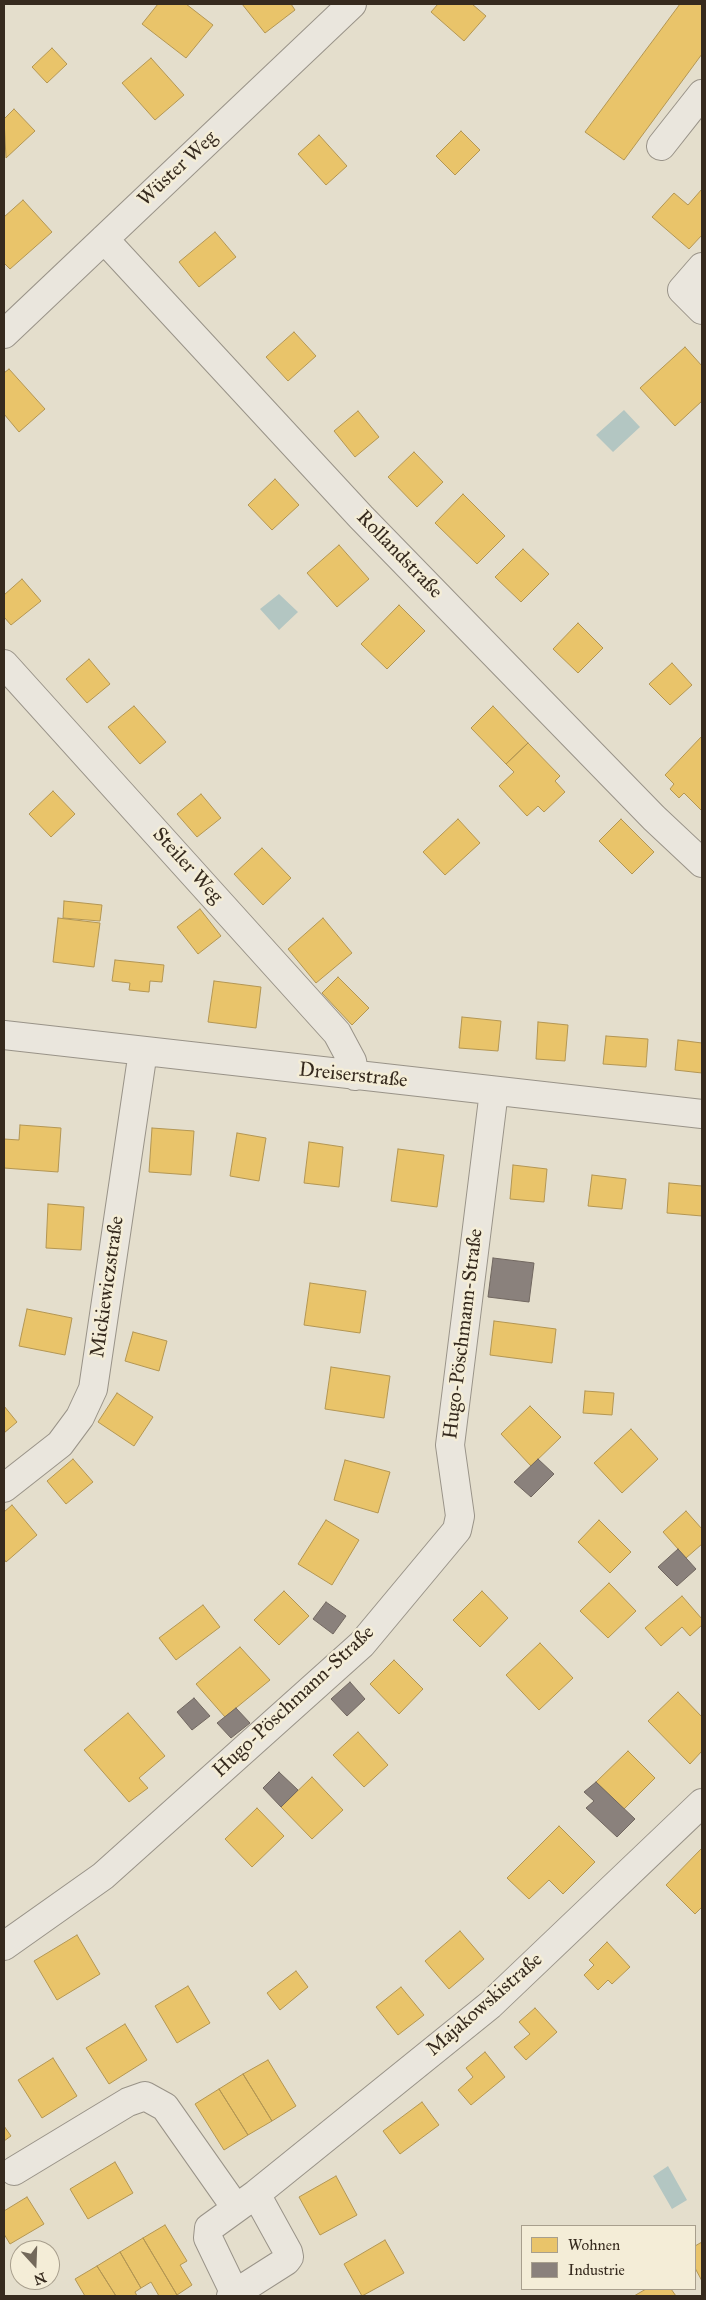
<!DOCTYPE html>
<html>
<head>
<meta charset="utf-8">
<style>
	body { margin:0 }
	#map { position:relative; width:706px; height:2300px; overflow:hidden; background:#e4decc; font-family:"IM FELL Great Primer",serif }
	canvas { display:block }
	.frame { position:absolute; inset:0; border:5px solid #362a1e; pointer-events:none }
	.legend { position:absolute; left:521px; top:2225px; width:175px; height:65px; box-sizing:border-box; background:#f4edd7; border:1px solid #a89f8d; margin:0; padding:6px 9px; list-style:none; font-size:15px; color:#362a1e }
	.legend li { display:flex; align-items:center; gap:10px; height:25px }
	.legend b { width:25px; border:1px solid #a89f8d }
	.north { position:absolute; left:10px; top:2240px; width:50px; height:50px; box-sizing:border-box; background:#f4edd7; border:1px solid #a89f8d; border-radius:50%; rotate:160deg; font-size:14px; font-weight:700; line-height:20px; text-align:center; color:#362a1e }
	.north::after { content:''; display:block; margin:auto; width:18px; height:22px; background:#73695b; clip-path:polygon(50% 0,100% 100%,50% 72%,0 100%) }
</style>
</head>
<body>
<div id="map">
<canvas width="706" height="2300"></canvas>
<div class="frame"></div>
<ul class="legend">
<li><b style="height:14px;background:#e9c46a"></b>Wohnen</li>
<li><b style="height:14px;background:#8a817c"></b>Industrie</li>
</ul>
<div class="north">N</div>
</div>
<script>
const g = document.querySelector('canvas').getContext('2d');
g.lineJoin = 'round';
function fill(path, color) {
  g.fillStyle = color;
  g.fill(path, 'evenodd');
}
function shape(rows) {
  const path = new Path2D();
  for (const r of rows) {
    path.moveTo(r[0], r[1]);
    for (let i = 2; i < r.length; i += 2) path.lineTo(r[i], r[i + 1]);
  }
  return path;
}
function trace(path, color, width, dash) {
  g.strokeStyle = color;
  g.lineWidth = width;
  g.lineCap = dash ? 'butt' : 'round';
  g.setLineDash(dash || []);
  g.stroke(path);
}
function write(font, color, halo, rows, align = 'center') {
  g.font = font + ' "IM FELL Great Primer",serif';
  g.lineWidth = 5;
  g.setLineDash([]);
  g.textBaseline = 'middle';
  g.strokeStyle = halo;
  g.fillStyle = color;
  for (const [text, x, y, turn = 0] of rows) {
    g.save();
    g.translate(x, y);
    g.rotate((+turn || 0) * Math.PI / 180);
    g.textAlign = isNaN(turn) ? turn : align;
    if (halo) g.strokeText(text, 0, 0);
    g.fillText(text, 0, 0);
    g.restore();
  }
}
fill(shape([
	[624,410,640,427,613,452,596,435],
	[279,594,298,612,279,630,260,609],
	[668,2166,687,2200,672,2209,653,2176]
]), '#b3c6c2');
const homes = shape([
	[158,4,186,4,213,25,186,58,142,24,158,4],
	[242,4,291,4,295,10,265,33,242,4],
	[438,4,472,4,486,16,464,41,431,12,438,4],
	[680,4,702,4,702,54,624,160,585,132,680,4],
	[52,48,67,64,47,83,32,67,52,48],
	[151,58,184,95,155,120,122,83,151,58],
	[14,109,35,131,6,158,4,119,14,109],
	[461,131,480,150,455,175,436,156,461,131],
	[319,135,347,166,326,185,298,154,319,135],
	[702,189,702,235,689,249,652,217,674,193,688,205,702,189],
	[23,200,52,232,10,269,4,263,4,217,23,200],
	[215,232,236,257,199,287,179,262,215,232],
	[294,332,316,356,288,381,266,357,294,332],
	[685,347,702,366,702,401,675,426,640,388,685,347],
	[9,369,45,409,19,432,4,414,4,373,9,369],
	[358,411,379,437,355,457,334,431,358,411],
	[414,452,443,482,417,507,388,477,414,452],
	[275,479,299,505,272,530,248,505,275,479],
	[463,494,505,536,477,564,435,523,463,494],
	[339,545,369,579,337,607,307,573,339,545],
	[523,549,549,574,521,602,495,577,523,549],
	[22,579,41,601,11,625,4,617,4,595,22,579],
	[399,605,425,631,387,669,361,644,399,605],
	[578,623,603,648,578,673,553,649,578,623],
	[89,659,110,684,87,703,66,679,89,659],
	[672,663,692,685,670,705,649,684,672,663],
	[134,706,166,742,140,764,108,727,134,706],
	[493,706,528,743,506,764,471,728,493,706],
	[702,736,702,808,701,810,684,793,679,798,670,789,674,784,665,775,702,736],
	[528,743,560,776,555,781,565,792,544,812,538,806,527,816,499,786,514,772,506,764,528,743],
	[53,791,75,814,51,837,29,814,53,791],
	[201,794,221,818,197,837,177,814,201,794],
	[458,819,480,843,445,875,423,852,458,819],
	[621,819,654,852,632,874,599,841,621,819],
	[262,848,291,878,263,905,234,874,262,848],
	[64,901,102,905,100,921,63,918,64,901],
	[200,909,221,936,198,954,177,927,200,909],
	[58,918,100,923,94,967,53,962,58,918],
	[323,918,352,953,316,983,288,949,323,918],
	[115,960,164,965,162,982,150,981,149,992,129,990,130,983,112,981,115,960],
	[338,977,369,1008,352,1025,322,993,338,977],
	[214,981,261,987,256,1028,208,1022,214,981],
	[462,1017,501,1021,498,1051,459,1048,462,1017],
	[538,1022,568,1025,565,1061,536,1059,538,1022],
	[606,1036,648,1039,646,1067,603,1064,606,1036],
	[678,1040,702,1043,702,1073,675,1070,678,1040],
	[20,1125,61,1128,58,1172,4,1168,4,1139,19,1140,20,1125],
	[152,1128,194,1131,191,1175,149,1172,152,1128],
	[237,1133,266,1138,259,1181,230,1176,237,1133],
	[309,1142,343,1147,339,1187,304,1183,309,1142],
	[398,1149,444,1155,437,1207,391,1201,398,1149],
	[513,1165,547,1169,544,1202,510,1199,513,1165],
	[592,1175,626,1179,622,1209,588,1206,592,1175],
	[669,1183,702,1186,702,1216,667,1213,669,1183],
	[48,1204,84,1207,81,1250,46,1248,48,1204],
	[310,1283,366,1291,360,1333,304,1325,310,1283],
	[27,1309,72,1318,65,1355,19,1346,27,1309],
	[494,1321,556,1329,552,1363,490,1355,494,1321],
	[133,1332,167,1341,159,1371,125,1361,133,1332],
	[331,1367,390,1376,384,1418,325,1409,331,1367],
	[585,1391,614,1393,612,1415,583,1413,585,1391],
	[117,1393,153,1417,134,1446,98,1422,117,1393],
	[4,1406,17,1422,4,1433,4,1406],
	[530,1406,561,1437,531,1466,501,1434,530,1406],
	[631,1429,658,1459,622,1493,594,1463,631,1429],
	[73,1459,93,1482,66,1504,47,1481,73,1459],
	[345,1460,390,1472,378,1513,334,1500,345,1460],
	[12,1505,37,1535,6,1562,4,1559,4,1512,12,1505],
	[686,1511,702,1529,702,1544,686,1558,663,1532,686,1511],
	[326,1520,359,1540,332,1585,298,1564,326,1520],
	[599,1520,631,1552,610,1573,578,1542,599,1520],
	[609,1583,636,1611,608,1638,580,1611,609,1583],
	[284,1591,309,1616,279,1645,254,1620,284,1591],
	[482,1591,508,1618,480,1647,453,1620,482,1591],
	[682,1596,702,1619,702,1625,690,1636,682,1627,661,1646,645,1628,682,1596],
	[203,1605,220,1627,176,1660,159,1638,203,1605],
	[540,1643,573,1678,539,1710,506,1675,540,1643],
	[240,1647,270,1680,225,1717,196,1684,240,1647],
	[394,1660,423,1689,399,1714,370,1684,394,1660],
	[678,1692,702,1717,702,1751,690,1764,648,1721,678,1692],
	[128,1713,165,1756,139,1778,148,1788,129,1802,84,1750,128,1713],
	[358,1732,388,1765,364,1787,333,1755,358,1732],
	[628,1751,655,1778,624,1809,596,1782,628,1751],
	[312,1777,343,1810,312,1839,281,1807,312,1777],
	[257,1808,284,1836,252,1867,225,1839,257,1808],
	[559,1826,595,1862,563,1894,549,1880,529,1899,507,1878,559,1826],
	[702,1848,702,1907,695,1914,666,1885,702,1848],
	[460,1931,484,1959,449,1989,425,1961,460,1931],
	[77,1935,100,1974,57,2000,34,1961,77,1935],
	[607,1942,630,1967,612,1984,608,1980,598,1990,584,1975,594,1965,589,1960,607,1942],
	[296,1971,308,1987,280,2010,267,1993,296,1971],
	[188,1986,210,2023,177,2043,155,2006,188,1986],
	[401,1987,424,2015,398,2035,376,2007,401,1987],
	[535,2008,557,2032,526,2060,514,2047,530,2034,519,2022,535,2008],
	[125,2024,147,2060,109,2084,86,2048,125,2024],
	[485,2052,505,2077,471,2105,458,2090,473,2077,466,2068,485,2052],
	[53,2058,77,2096,42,2118,18,2080,53,2058],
	[268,2060,296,2106,272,2121,243,2074,268,2060],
	[243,2074,272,2121,248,2135,219,2089,243,2074],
	[219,2089,248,2135,224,2150,195,2104,219,2089],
	[422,2102,439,2125,400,2154,383,2131,422,2102],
	[4,2126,11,2136,4,2141,4,2126],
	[115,2162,133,2193,88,2219,70,2189,115,2162],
	[336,2176,357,2215,320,2235,299,2197,336,2176],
	[27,2197,44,2224,10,2244,4,2234,4,2211,27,2197],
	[165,2225,187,2261,180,2265,192,2285,177,2295,143,2238,165,2225],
	[143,2238,177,2295,174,2296,159,2296,151,2282,141,2288,120,2252,143,2238],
	[385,2240,404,2273,362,2296,344,2264,385,2240],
	[702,2242,702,2281,695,2268,695,2246,702,2242],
	[120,2252,141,2288,135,2292,137,2296,116,2296,97,2266,120,2252],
	[97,2266,116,2296,85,2296,75,2279,97,2266],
	[646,2289,671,2289,676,2296,634,2296,646,2289]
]);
fill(homes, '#e9c46a');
trace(homes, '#b39653', 1);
const industry = shape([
	[493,1258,534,1263,529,1302,488,1297,493,1258],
	[538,1459,554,1474,531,1497,514,1482,538,1459],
	[678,1549,696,1569,677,1586,658,1567,678,1549],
	[326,1602,346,1616,333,1634,313,1619,326,1602],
	[350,1682,365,1699,347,1716,331,1699,350,1682],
	[194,1698,210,1716,192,1730,177,1712,194,1698],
	[236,1708,250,1723,231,1738,217,1723,236,1708],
	[279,1772,298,1790,281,1807,263,1788,279,1772],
	[596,1782,635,1819,617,1837,586,1808,594,1801,584,1792,596,1782]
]);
fill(industry, '#8a817c');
trace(industry, '#716760', 1);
const minor = shape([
	[661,146,702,94],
	[104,239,361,517,654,818,702,863],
	[702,267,682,290,702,310],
	[4,334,352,4],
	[4,664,337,1033,352,1061,355,1076],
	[4,1035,702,1114],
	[4,1488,60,1444,80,1417,93,1389,143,1051],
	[4,1946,103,1876,362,1644,457,1530,460,1516,450,1445,494,1091],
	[14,2171,128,2102,145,2096,165,2107,236,2208],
	[235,2294,208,2238,209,2228,256,2194,490,2005,702,1803],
	[231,2296,286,2261,289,2257,288,2252,256,2194]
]);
trace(minor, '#999388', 30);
trace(minor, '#eae6dd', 28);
write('20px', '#362a1e', '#f4edd7', [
	["Wüster Weg",178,169,-43],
	["Rollandstraße",399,555,46],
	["Steiler Weg",187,866,48],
	["Dreiserstraße",353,1076,6],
	["Mickiewiczstraße",108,1287,-82],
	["Hugo-Pöschmann-Straße",464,1334,-83],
	["Hugo-Pöschmann-Straße",294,1702,-43],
	["Majakowskistraße",485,2005,-41]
]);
</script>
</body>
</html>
